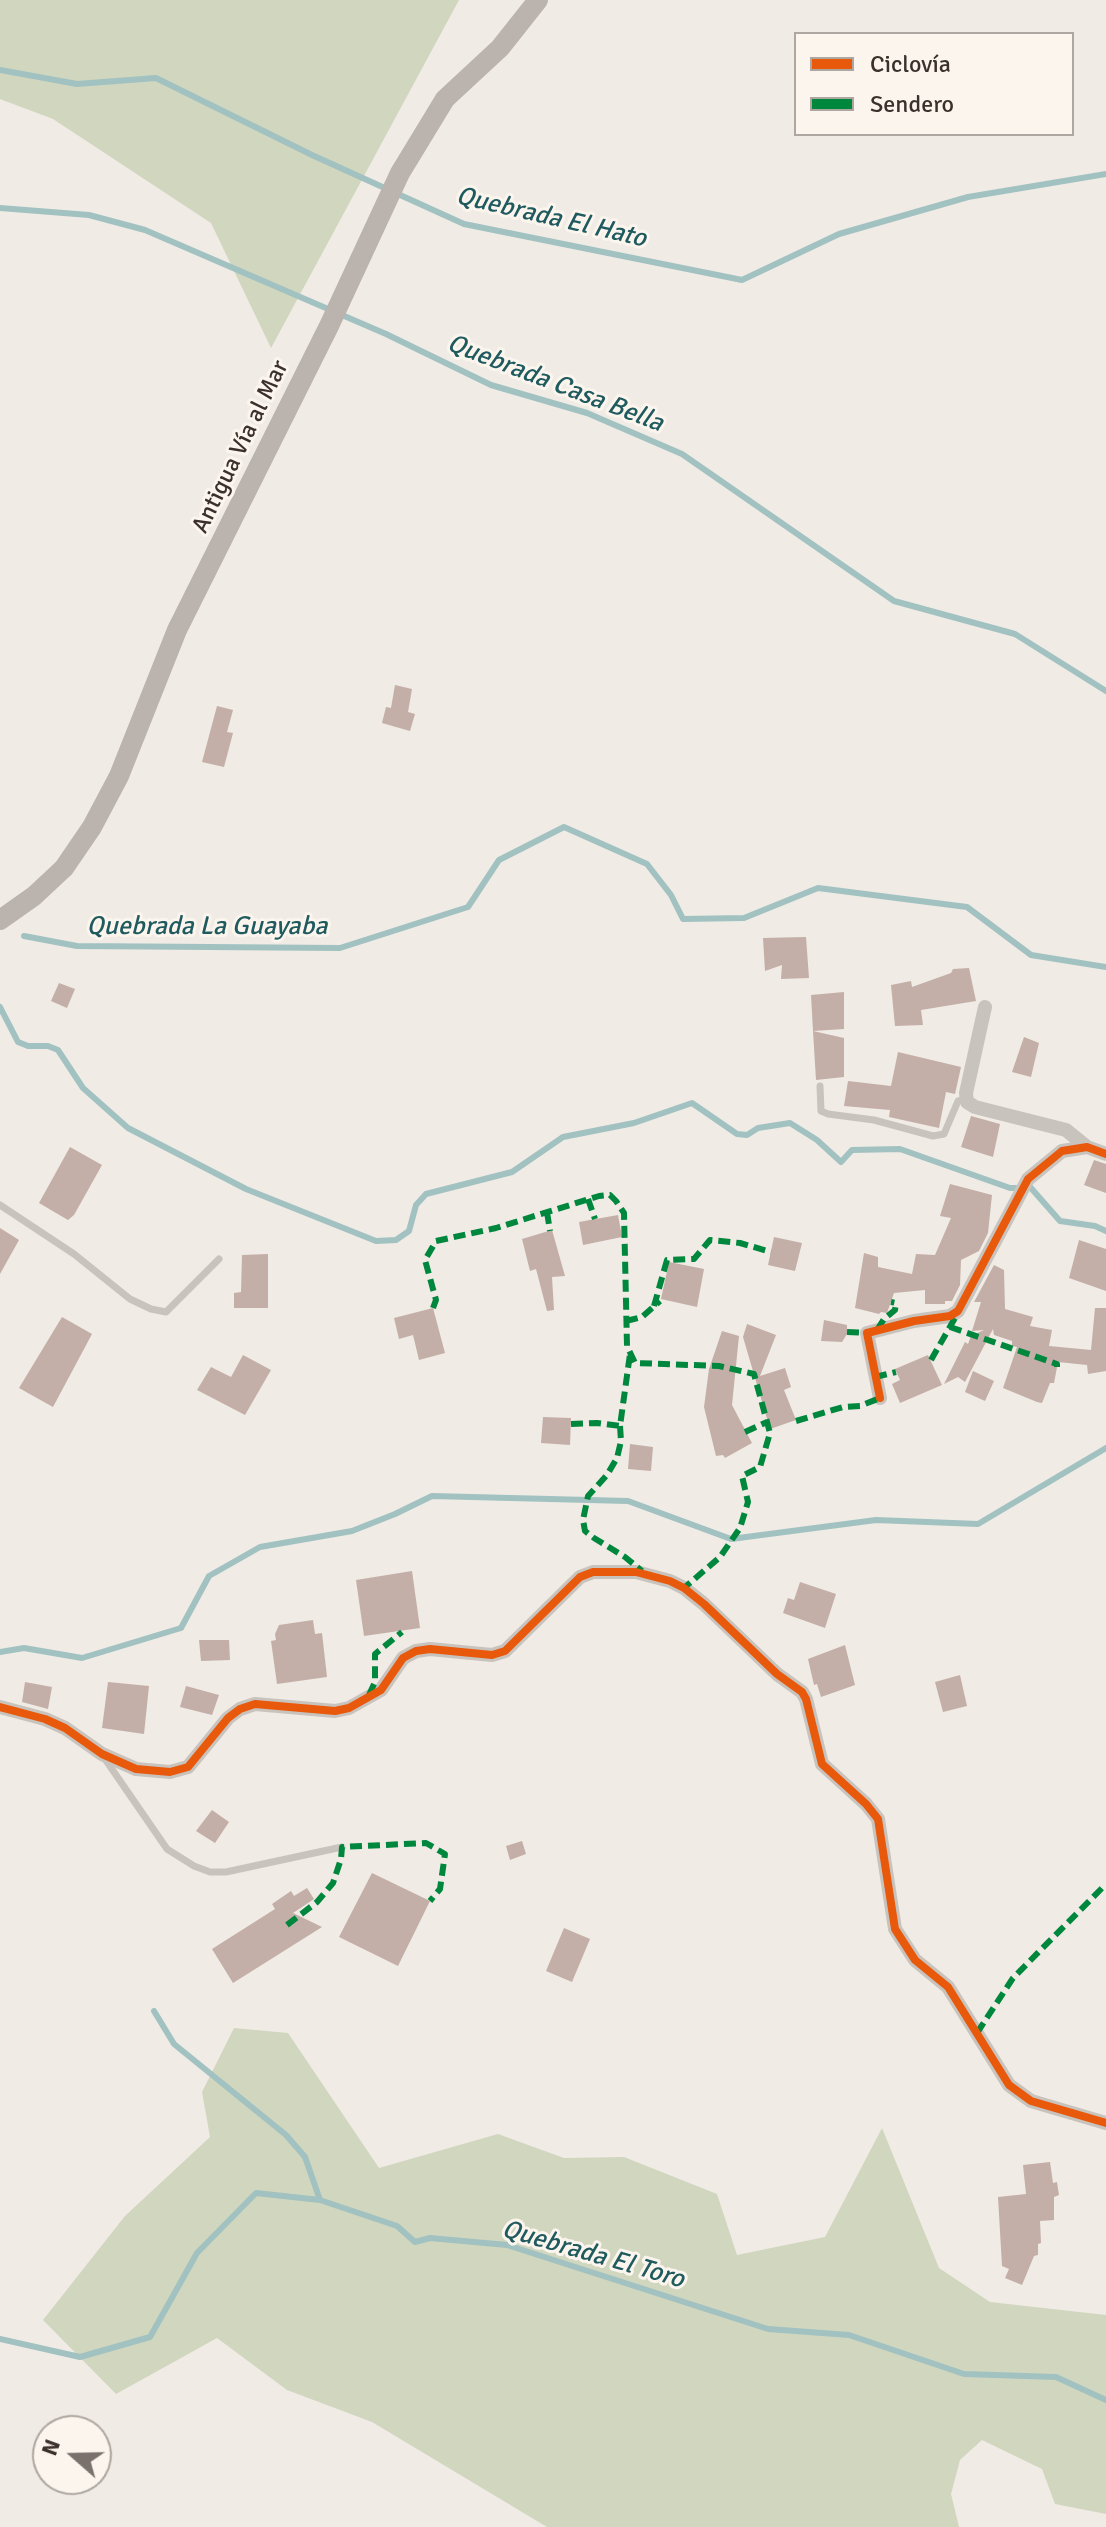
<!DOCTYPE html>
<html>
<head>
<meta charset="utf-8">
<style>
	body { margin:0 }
	#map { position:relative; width:1106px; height:2527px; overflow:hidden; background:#f0ebe5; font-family:Signika,sans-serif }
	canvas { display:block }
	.legend { position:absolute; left:794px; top:32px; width:280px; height:104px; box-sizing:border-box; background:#fbf5ee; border:2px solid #aea6a0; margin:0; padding:10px 14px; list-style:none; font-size:24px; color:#3b302b }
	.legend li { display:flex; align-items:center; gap:16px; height:40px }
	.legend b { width:40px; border:2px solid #aea6a0 }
	.north { position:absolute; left:32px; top:2415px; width:80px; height:80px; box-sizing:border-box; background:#fbf5ee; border:2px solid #aea6a0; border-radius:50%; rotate:290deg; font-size:22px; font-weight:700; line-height:32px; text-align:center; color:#3b302b }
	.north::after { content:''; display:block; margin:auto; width:28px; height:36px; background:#7a716c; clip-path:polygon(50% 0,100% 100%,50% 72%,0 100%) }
</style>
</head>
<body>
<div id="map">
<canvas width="1106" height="2527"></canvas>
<ul class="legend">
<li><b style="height:10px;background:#e8590c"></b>Ciclovía</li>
<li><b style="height:10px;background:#00873e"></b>Sendero</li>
</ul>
<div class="north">N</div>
</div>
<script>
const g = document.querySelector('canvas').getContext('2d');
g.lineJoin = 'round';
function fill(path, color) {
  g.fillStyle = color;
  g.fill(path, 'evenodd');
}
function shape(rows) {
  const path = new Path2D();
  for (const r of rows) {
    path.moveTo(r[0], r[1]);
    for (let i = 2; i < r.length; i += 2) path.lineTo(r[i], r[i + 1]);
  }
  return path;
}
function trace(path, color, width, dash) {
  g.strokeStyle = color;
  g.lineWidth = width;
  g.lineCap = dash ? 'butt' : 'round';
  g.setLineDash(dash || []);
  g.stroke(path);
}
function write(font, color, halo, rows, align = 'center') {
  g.font = font + ' Signika,sans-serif';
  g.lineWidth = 6;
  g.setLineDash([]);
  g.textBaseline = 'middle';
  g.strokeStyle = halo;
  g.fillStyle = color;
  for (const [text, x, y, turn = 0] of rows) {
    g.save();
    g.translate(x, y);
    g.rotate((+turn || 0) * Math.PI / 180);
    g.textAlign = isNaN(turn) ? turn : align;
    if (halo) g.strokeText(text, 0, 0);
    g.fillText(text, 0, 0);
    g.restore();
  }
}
fill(shape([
	[0,0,459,0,271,348,211,223,53,119,0,99],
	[234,2028,288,2033,379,2168,498,2134,564,2158,624,2157,717,2194,737,2255,825,2237,882,2128,939,2268,990,2302,1106,2315,1106,2514,1055,2504,1042,2469,982,2440,960,2460,951,2494,959,2527,547,2527,372,2422,287,2390,217,2338,116,2394,43,2320,125,2216,210,2137,202,2092]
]), '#d1d6bf');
trace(shape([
	[0,70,77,84,156,78,312,155,464,224,742,280,839,234,968,197,1106,174],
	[0,208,89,215,145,230,386,334,491,385,587,413,682,454,894,601,1015,634,1106,691],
	[24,936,77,946,340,948,468,907,499,860,564,827,647,864,671,895,683,919,744,918,818,888,967,907,1031,955,1106,967],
	[0,1007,18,1042,28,1046,48,1046,58,1050,83,1088,128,1128,246,1189,376,1241,396,1240,409,1231,416,1205,426,1194,512,1172,563,1137,634,1123,692,1103,737,1134,747,1135,758,1128,790,1123,817,1140,841,1162,852,1150,900,1149,1010,1188,1031,1188,1060,1221,1095,1226,1106,1231],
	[0,1652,24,1648,82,1658,181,1628,209,1576,260,1547,352,1531,395,1514,432,1496,628,1501,731,1539,876,1520,978,1524,1106,1448],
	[154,2011,174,2044,286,2135,305,2157,320,2200,397,2226,415,2242,430,2238,507,2245,768,2329,849,2335,964,2374,1056,2377,1106,2400],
	[0,2339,80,2357,150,2337,197,2253,256,2193,320,2200]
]), '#a1c2c1', 6);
fill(shape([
	[395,685,412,689,408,712,415,714,410,731,382,723,386,707,391,708],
	[217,706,233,710,227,732,233,733,224,767,202,762],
	[806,937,809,978,781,979,782,965,765,971,763,938],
	[969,968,976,1001,921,1010,923,1025,895,1026,891,985,911,981,912,987,951,973,953,969],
	[59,983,75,989,67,1008,51,1001],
	[844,992,844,1029,813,1031,811,995],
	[813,1031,844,1038,844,1077,816,1080],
	[1024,1037,1039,1043,1031,1077,1012,1072],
	[898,1052,961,1067,955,1094,946,1092,939,1128,889,1117,890,1110,844,1106,848,1081,891,1086],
	[971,1116,1000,1124,993,1157,961,1147],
	[70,1147,102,1165,74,1215,68,1220,39,1203],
	[1094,1160,1106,1164,1106,1193,1084,1185],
	[950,1184,992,1195,988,1233,979,1251,961,1260,960,1285,952,1301,945,1301,945,1304,925,1304,925,1290,894,1293,887,1313,881,1312,879,1314,855,1308,864,1253,878,1257,878,1267,912,1274,916,1254,935,1255,951,1218,940,1216],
	[618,1215,622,1237,583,1245,579,1222],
	[0,1228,19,1240,0,1274],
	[552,1230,565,1276,552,1277,554,1310,547,1311,536,1269,530,1271,522,1239],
	[774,1237,802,1243,795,1271,768,1265],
	[1079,1240,1106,1249,1106,1291,1069,1278],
	[268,1254,268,1308,234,1308,234,1293,241,1292,242,1255],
	[669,1262,704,1269,697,1307,661,1299],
	[994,1265,1004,1270,1005,1309,1033,1317,1030,1326,1052,1330,1049,1346,1091,1350,1095,1308,1106,1308,1106,1371,1088,1374,1087,1365,1058,1362,1054,1383,1050,1383,1042,1403,1037,1402,1003,1388,1017,1347,1012,1346,1012,1341,994,1335,993,1329,965,1382,958,1377,944,1384,965,1342,968,1344,971,1336,984,1330,972,1331,981,1302,974,1302],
	[433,1308,445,1353,419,1360,413,1335,399,1339,394,1318],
	[62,1317,92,1334,53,1407,19,1388],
	[824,1320,847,1325,847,1334,842,1342,821,1341],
	[747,1324,776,1335,760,1376,785,1368,791,1387,784,1390,796,1420,770,1429,743,1337],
	[722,1331,739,1336,732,1405,752,1443,725,1458,723,1455,716,1456,704,1407,709,1369],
	[243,1355,271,1370,245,1415,197,1390,211,1367,231,1377],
	[928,1355,942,1385,900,1403,892,1384,900,1380,895,1369],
	[973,1371,994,1381,985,1401,965,1392],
	[543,1417,571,1418,570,1445,541,1443],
	[630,1444,653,1447,651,1471,628,1469],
	[412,1571,420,1628,364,1636,356,1580],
	[800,1582,836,1594,825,1628,783,1613,788,1598,794,1600],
	[313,1620,315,1634,322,1633,327,1677,277,1684,271,1641,276,1640,275,1634,279,1625],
	[199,1640,229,1640,230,1660,201,1661],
	[845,1645,855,1685,821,1697,817,1684,814,1685,808,1659],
	[960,1675,967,1706,943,1712,935,1682],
	[25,1682,52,1687,48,1709,22,1702],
	[108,1682,149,1686,144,1734,102,1728],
	[186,1686,219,1695,212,1715,180,1707],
	[212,1810,229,1822,215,1843,196,1831],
	[522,1841,526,1854,510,1860,506,1846],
	[372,1873,430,1901,398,1966,339,1937],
	[307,1888,314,1899,293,1913,322,1927,233,1983,212,1949,275,1909,272,1904,291,1891,294,1896],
	[564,1928,590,1939,572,1982,546,1971],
	[1050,2162,1053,2183,1057,2182,1059,2195,1054,2197,1054,2220,1040,2221,1041,2243,1038,2244,1038,2255,1034,2256,1022,2285,1005,2278,1009,2269,1002,2266,998,2197,1026,2194,1023,2165]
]), '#c3afa7');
trace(shape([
	[820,1086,821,1111,828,1114,874,1120,933,1136,944,1134,958,1101,967,1099],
	[0,1205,74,1254,130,1299,151,1309,166,1312,219,1259],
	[105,1759,167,1849,194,1866,210,1872,226,1872,342,1847]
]), '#c9c3be', 7);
trace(shape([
	[985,1007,966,1093,967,1102,975,1107,1066,1130,1087,1147],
	[880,1398,867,1333,914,1321,950,1316,958,1311,1028,1179,1062,1151,1087,1147,1106,1154],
	[0,1707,45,1719,65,1728,102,1754,136,1769,170,1772,188,1767,228,1718,240,1709,255,1704,335,1711,349,1708,381,1690,403,1658,416,1651,430,1649,492,1655,505,1651,580,1577,593,1572,636,1572,670,1581,684,1588,704,1604,777,1674,802,1692,806,1699,822,1764,866,1804,878,1819,895,1929,915,1960,948,1987,1009,2085,1031,2101,1106,2123]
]), '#c9c3be', 14);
trace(shape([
	[0,920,34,896,64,868,92,827,119,776,177,630,329,326,400,173,445,99,500,48,538,0]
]), '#bab3ae', 20);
trace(shape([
	[588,1199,595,1219],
	[547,1212,550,1231],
	[654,1306,667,1260,694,1259,710,1240,740,1243,771,1252],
	[433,1308,436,1300,425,1260,436,1241,496,1228,599,1196,610,1195,616,1201,624,1213,627,1346,635,1363,719,1366,754,1374,770,1433,760,1467,742,1476,748,1502,740,1528,720,1557,684,1588],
	[626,1321,642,1317,660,1301],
	[950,1327,1057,1364,1057,1367],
	[877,1330,884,1319,895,1310,896,1303,891,1302],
	[847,1332,867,1333],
	[931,1360,955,1318],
	[875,1377,896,1372],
	[796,1421,843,1407,860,1406,880,1398],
	[571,1424,597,1423,620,1426,630,1354],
	[620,1426,621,1441,617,1458,607,1475,588,1496,583,1520,585,1531,594,1538,625,1557,642,1571],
	[745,1432,767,1422],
	[369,1695,375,1682,375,1654,402,1632],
	[287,1925,317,1902,333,1883,341,1859,342,1847,426,1843,445,1854,440,1889,430,1901],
	[977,2033,1013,1978,1106,1884]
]), '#00873e', 6, [12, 6]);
trace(shape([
	[880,1398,867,1333,914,1321,950,1316,958,1311,1028,1179,1062,1151,1087,1147,1106,1154],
	[0,1707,45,1719,65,1728,102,1754,136,1769,170,1772,188,1767,228,1718,240,1709,255,1704,335,1711,349,1708,381,1690,403,1658,416,1651,430,1649,492,1655,505,1651,580,1577,593,1572,636,1572,670,1581,684,1588,704,1604,777,1674,802,1692,806,1699,822,1764,866,1804,878,1819,895,1929,915,1960,948,1987,1009,2085,1031,2101,1106,2123]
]), '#e8590c', 8);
write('24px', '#3b302b', '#fbf5ee', [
	["Antigua Vía al Mar",241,447,-64]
]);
write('italic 26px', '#1f5a5e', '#fbf5ee', [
	["Quebrada El Hato",551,218,13],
	["Quebrada Casa Bella",555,384,21],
	["Quebrada La Guayaba",207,927],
	["Quebrada El Toro",593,2255,16]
]);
</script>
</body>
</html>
